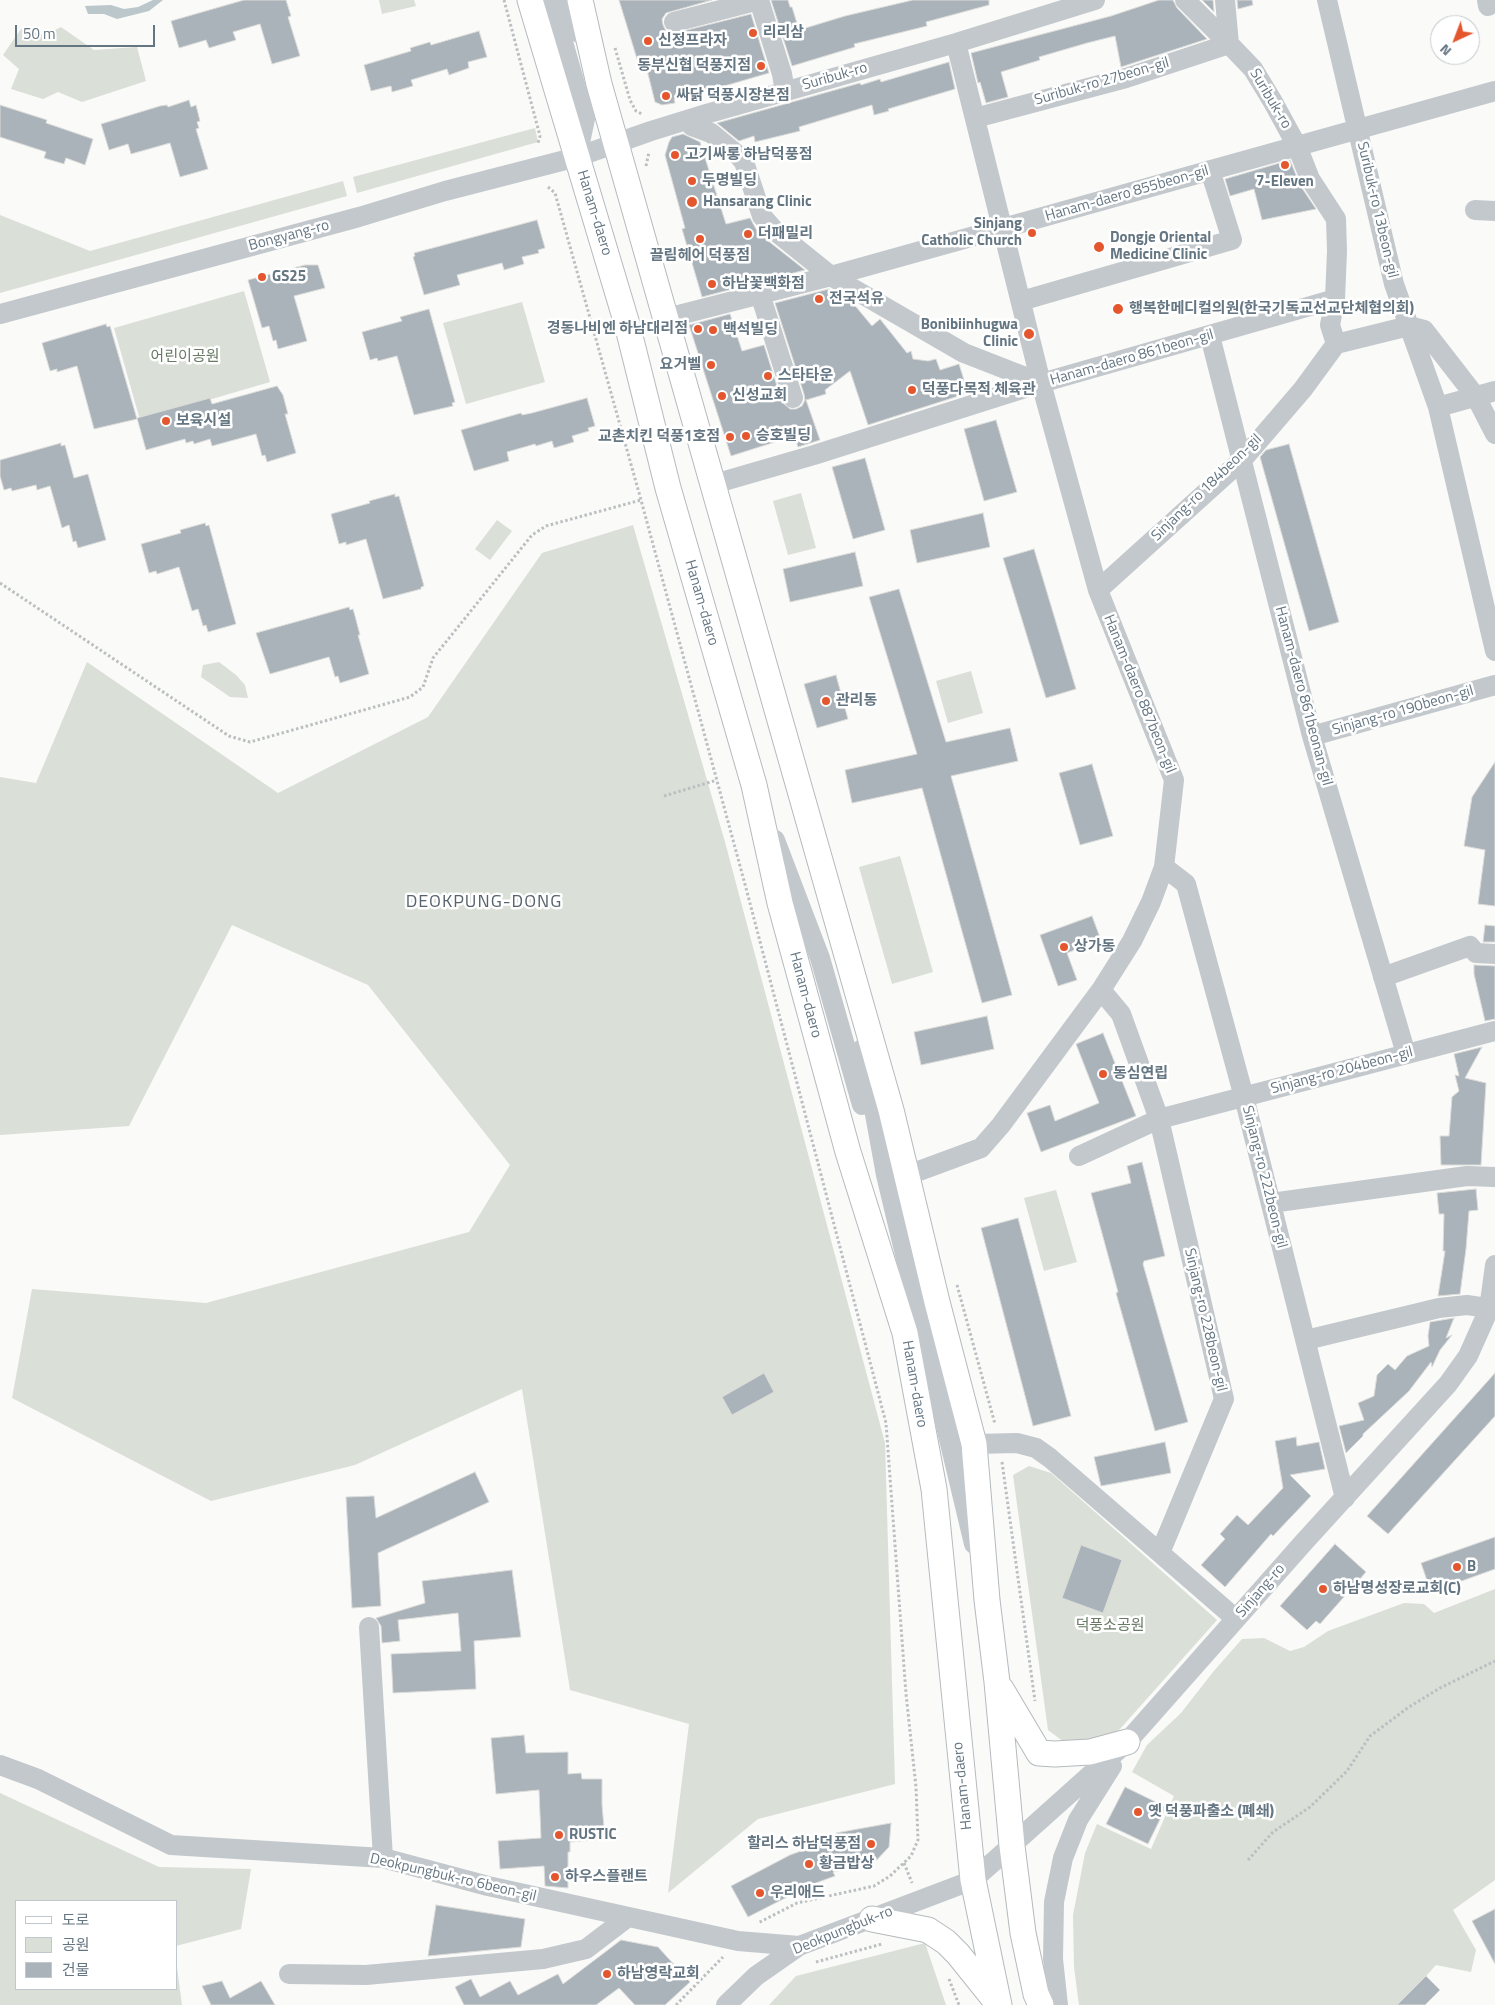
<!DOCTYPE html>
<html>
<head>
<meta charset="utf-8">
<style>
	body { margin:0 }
	#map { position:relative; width:1495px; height:2005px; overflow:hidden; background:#fafaf8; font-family:"Titillium Web","Noto Sans KR",sans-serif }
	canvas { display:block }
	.legend { position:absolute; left:15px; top:1900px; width:162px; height:90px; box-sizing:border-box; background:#fff; border:1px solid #c1c8cd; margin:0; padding:6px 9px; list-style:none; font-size:15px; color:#657683 }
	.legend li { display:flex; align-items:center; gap:10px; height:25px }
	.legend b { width:25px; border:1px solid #c1c8cd }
	.north { position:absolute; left:1430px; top:15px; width:50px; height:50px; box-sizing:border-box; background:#fff; border:1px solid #c1c8cd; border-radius:50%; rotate:223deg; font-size:14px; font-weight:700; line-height:20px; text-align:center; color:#657683 }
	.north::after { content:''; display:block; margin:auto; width:18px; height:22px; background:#e4572e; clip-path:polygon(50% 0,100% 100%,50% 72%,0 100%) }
	.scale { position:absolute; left:15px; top:25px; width:140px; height:22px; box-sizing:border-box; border:2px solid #657683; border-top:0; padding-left:6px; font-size:15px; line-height:18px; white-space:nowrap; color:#657683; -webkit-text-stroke:4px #fff; paint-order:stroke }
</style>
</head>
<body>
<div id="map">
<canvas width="1495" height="2005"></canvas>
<ul class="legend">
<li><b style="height:6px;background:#fff"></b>도로</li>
<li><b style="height:14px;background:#dadfd7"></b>공원</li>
<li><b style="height:14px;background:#aab3b9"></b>건물</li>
</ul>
<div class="north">N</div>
<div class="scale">50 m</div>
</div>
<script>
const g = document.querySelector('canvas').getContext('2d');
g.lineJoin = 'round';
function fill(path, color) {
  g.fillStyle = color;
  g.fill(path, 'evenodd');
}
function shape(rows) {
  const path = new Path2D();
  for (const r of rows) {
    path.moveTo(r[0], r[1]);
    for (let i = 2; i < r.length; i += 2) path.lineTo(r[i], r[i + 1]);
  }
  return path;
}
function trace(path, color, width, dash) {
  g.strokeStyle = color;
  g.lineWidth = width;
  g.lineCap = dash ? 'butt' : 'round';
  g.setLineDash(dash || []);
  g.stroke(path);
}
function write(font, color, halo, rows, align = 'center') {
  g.font = font + ' "Titillium Web","Noto Sans KR",sans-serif';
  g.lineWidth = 5;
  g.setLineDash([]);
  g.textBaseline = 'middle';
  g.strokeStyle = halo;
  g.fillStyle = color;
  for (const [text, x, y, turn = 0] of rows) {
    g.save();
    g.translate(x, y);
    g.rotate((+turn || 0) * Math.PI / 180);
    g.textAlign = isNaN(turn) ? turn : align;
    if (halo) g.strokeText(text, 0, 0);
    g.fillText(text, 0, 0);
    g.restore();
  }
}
fill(shape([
	[379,0,414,0,416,6,382,14],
	[61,27,94,50,137,47,146,81,82,102,58,92,43,99,11,89,19,69,3,55,21,29,45,35],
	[535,128,538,142,357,193,353,177],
	[343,181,347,196,0,293,0,215,90,251],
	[244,291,270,382,140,420,114,328],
	[522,302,545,382,466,404,443,323],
	[801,493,816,548,788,555,773,501],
	[497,520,512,531,490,560,475,549],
	[633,525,725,842,885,1443,895,1784,758,1819,668,1893,689,1724,570,1690,522,1389,355,1465,211,1501,12,1398,32,1289,206,1303,469,1232,510,1165,368,985,232,925,129,1126,0,1135,0,777,36,783,87,662,278,793,428,717,542,553],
	[219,662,236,675,245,685,248,698,230,697,201,677,203,665],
	[971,671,983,713,948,723,936,681],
	[900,856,933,972,892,984,859,867],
	[1056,1190,1077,1262,1044,1271,1024,1198],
	[1029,1466,1051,1473,1217,1620,1120,1729,1109,1737,1064,1742,1048,1730,1013,1475],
	[1495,1589,1495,1880,1453,1910,1476,1950,1471,1972,1436,1965,1400,2005,1079,2005,1074,1967,1073,1915,1085,1853,1097,1824,1151,1849,1174,1796,1132,1772,1147,1745,1181,1713,1213,1672,1242,1639,1264,1638,1290,1651,1304,1647,1328,1631,1404,1603,1424,1604,1434,1613],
	[0,1793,159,1867,251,1869,241,1929,176,1946,176,1901,16,1901,16,1989,176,1989,176,1960,182,2005,0,2005],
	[925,1943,946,2005,769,2005,796,1976]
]), '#dadfd7');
fill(shape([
	[153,0,163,0,149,11,117,19,104,14,88,14,85,6,111,5,124,9,138,7]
]), '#bbc7cb');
const building = shape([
	[244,0,286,0,291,16,288,17,300,56,272,64,260,24,233,32,236,40,209,48,206,40,179,48,171,21,244,0],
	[619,0,712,0,666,13,662,19,663,25,666,31,671,34,751,14,769,73,714,89,714,90,674,99,675,103,662,105,655,102,647,70,641,72,619,0],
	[771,0,788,0,790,7,792,7,799,30,845,16,913,0,989,0,989,5,926,22,927,26,854,44,855,47,792,66,771,0],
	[1159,0,1173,0,1177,8,1207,39,1121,67,1115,36,1087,43,1039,57,1040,60,1001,72,1008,97,986,103,980,82,978,83,971,53,1111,16,1159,0],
	[1202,0,1213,0,1214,12,1202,0],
	[1237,0,1252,0,1253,5,1238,9,1237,0],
	[479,31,487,57,468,62,469,68,449,75,447,69,411,80,413,86,392,92,391,86,371,91,364,65,411,51,410,48,430,42,431,45,479,31],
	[949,62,955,89,888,109,889,111,874,115,872,105,799,127,800,131,755,142,754,136,739,141,717,123,860,83,861,85,880,79,881,82,949,62],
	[189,100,191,107,196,105,200,121,197,122,199,128,196,129,208,169,180,177,170,143,131,154,128,144,109,150,101,124,160,106,167,105,168,107,189,100],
	[0,105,47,120,46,123,93,139,85,165,66,158,64,164,44,158,46,152,0,137,0,105],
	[683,134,700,142,726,224,750,218,756,229,767,240,805,270,702,297,682,229,685,228,665,155,669,142,672,137,683,134],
	[1290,160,1300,185,1316,209,1262,220,1254,189,1230,196,1225,179,1290,160],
	[537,220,545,248,538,250,539,253,522,257,524,264,504,270,502,263,457,275,460,285,424,295,413,257,415,256,414,253,537,220],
	[305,265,318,265,325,288,294,296,307,341,278,349,276,340,273,341,269,326,262,328,248,280,305,265],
	[829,289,840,304,846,299,852,302,872,326,880,319,907,353,911,351,913,359,928,361,936,359,940,370,959,364,968,393,868,425,850,371,825,390,826,394,806,400,820,440,798,447,794,436,731,456,689,325,730,314,742,351,764,345,782,402,790,409,796,409,802,406,805,400,804,394,775,303,829,289],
	[429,309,455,402,452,403,453,406,414,415,397,356,378,361,377,358,370,360,362,332,402,321,400,317,429,309],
	[106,324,107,327,110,326,137,419,94,429,77,366,57,372,57,369,50,371,42,343,106,324],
	[277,386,283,395,288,414,285,414,296,453,267,462,265,455,262,456,256,434,212,446,210,439,194,444,193,441,186,443,185,439,146,450,137,418,210,398,212,404,277,386],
	[587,398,595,426,588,428,589,431,572,436,574,442,554,448,552,441,536,446,535,444,507,452,509,461,474,471,461,430,521,413,522,415,532,413,587,398],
	[996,420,1017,492,984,501,964,429,996,420],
	[61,443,61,446,65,445,74,478,88,474,106,540,78,548,76,541,73,542,69,525,62,528,50,486,37,490,36,485,12,491,11,488,4,490,0,476,0,460,61,443],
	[1289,444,1339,622,1309,631,1260,457,1266,450,1289,444],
	[865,458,885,530,853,539,832,467,865,458],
	[395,494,395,497,399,496,424,586,421,587,421,589,383,599,366,539,346,545,346,542,339,544,331,514,370,503,369,501,395,494],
	[983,513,990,547,917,563,910,530,983,513],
	[205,523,206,526,209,525,236,624,208,632,206,625,203,626,198,609,192,611,179,567,157,574,156,571,149,573,141,544,181,533,180,530,205,523],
	[1034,549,1076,689,1046,698,1003,558,1034,549],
	[855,552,863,586,790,602,783,569,855,552],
	[899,589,946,742,1010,728,1018,761,951,776,1012,995,982,1003,922,788,852,803,845,770,917,754,869,597,899,589],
	[349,607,350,610,353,609,355,616,360,635,358,635,369,674,340,683,338,676,335,677,329,657,270,674,256,633,349,607],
	[836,675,848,719,817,728,804,684,836,675],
	[1495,762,1495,906,1478,904,1485,850,1464,846,1472,797,1495,762],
	[1092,764,1113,836,1080,845,1059,773,1092,764],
	[1092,916,1101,940,1067,953,1077,980,1058,986,1040,935,1092,916],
	[1485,925,1495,926,1495,942,1483,942,1485,925],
	[1474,965,1495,966,1495,1019,1485,1021,1474,974,1474,965],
	[987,1016,994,1049,921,1065,914,1032,987,1016],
	[1103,1033,1136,1116,1041,1152,1027,1113,1050,1105,1055,1121,1099,1103,1076,1044,1103,1033],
	[1482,1047,1465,1078,1486,1083,1481,1165,1441,1165,1440,1136,1449,1136,1452,1097,1459,1091,1455,1075,1459,1076,1454,1054,1482,1047],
	[1142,1162,1165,1256,1144,1261,1143,1264,1188,1422,1155,1431,1116,1293,1118,1292,1091,1193,1131,1183,1127,1166,1142,1162],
	[1476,1189,1478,1210,1469,1211,1466,1249,1460,1294,1438,1296,1445,1251,1443,1251,1444,1214,1439,1214,1437,1193,1476,1189],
	[1018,1218,1071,1416,1033,1426,981,1228,1018,1218],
	[1454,1318,1446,1338,1452,1335,1440,1350,1432,1367,1431,1362,1409,1391,1363,1434,1363,1436,1346,1453,1339,1426,1364,1420,1358,1403,1374,1396,1377,1375,1388,1364,1395,1370,1407,1356,1429,1346,1428,1336,1430,1322,1454,1318],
	[764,1373,774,1392,732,1415,722,1397,764,1373],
	[1495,1373,1495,1416,1388,1534,1367,1516,1495,1373],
	[1296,1437,1297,1446,1319,1442,1325,1469,1290,1475,1311,1496,1273,1536,1271,1534,1225,1587,1201,1565,1225,1539,1220,1534,1237,1515,1248,1525,1283,1488,1275,1441,1296,1437],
	[1165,1442,1171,1473,1101,1486,1094,1457,1165,1442],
	[475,1472,489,1502,378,1553,381,1606,352,1608,346,1497,374,1496,376,1518,475,1472],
	[1495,1537,1495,1569,1431,1592,1421,1563,1495,1537],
	[1335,1544,1366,1572,1320,1624,1316,1621,1307,1630,1280,1606,1335,1544],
	[1081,1545,1122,1560,1103,1613,1062,1598,1081,1545],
	[512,1570,521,1637,474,1641,476,1689,393,1693,391,1654,461,1651,458,1613,398,1620,400,1641,382,1643,381,1626,376,1618,425,1603,422,1581,512,1570],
	[524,1735,526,1753,568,1752,568,1774,581,1773,582,1779,602,1779,602,1805,605,1839,570,1842,570,1852,568,1852,568,1888,545,1886,544,1866,500,1869,498,1841,541,1838,539,1790,496,1794,491,1738,524,1735],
	[1125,1787,1166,1807,1148,1844,1106,1824,1125,1787],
	[891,1823,889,1847,872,1865,833,1872,835,1876,794,1891,795,1893,748,1917,731,1886,790,1855,837,1838,836,1833,891,1823],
	[436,1905,525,1919,521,1947,428,1956,436,1905],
	[1495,1909,1495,1964,1472,1921,1495,1909],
	[621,1940,658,1947,690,1982,665,2005,635,2005,619,1988,596,2005,464,2005,455,1987,471,1979,480,1997,510,1981,518,1995,558,1974,563,1984,621,1940],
	[1426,1976,1440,1990,1425,2005,1397,2005,1426,1976],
	[222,1981,230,1998,261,1981,275,2005,211,2005,202,1986,222,1981]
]);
fill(building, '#aab3b9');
trace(building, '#dcdcda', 1);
const major = shape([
	[530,0,627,324,668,488,754,785,780,903,848,1152,905,1333,934,1489,973,1880,999,2005],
	[580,0,599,84,616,144,891,1110,937,1302,974,1444,987,1600,997,1682,1012,1846,1023,1933,1036,1994,1041,2005],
	[1001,1689,1039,1753,1055,1754,1090,1752,1127,1742],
	[872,1919,928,1930,946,1942,958,1954,995,2000]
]);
trace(major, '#b5babe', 27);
trace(shape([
	[504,0,540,136,538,143],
	[615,48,630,100,636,111,642,114],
	[646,166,649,152],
	[548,187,555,193,641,500,746,888,886,1423,906,1694,916,1787,918,1840,911,1856,890,1876,874,1886,797,1903,758,1923],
	[0,583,229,736,250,742,410,697,423,687,433,658,532,535,546,526,641,500],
	[664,796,717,780],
	[957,1285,995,1424],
	[1002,1462,1035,1701],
	[1248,1860,1273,1832,1310,1807,1347,1771,1370,1736,1409,1707,1440,1688,1495,1661],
	[904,1863,912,1883],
	[816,1962,882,1944],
	[949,1979,959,2005],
	[676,2005,723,1957]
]), '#bbbfc2', 3, [2.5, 2.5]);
trace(shape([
	[551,0,585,119,577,157],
	[566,0,579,33],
	[759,0,782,74,785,91],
	[1225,0,1229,44,1253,69,1273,102,1297,146,1310,179,1336,219,1337,251,1335,299,1330,325,1336,344],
	[1327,0,1394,284,1438,407,1495,651],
	[1487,0,1488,6],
	[674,22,759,0],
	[975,118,1126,78,1229,44,1185,0],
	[687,120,692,126,711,133,739,156,744,162,762,216,775,231,831,276,964,353,1041,383],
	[1475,210,1495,211],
	[760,294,793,398],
	[1021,301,1232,240,1210,170],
	[0,314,359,217,445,191,577,157,651,131,706,114,956,43,1095,0],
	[667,318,831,276,1495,91],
	[1210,336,1312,736,1406,1054],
	[1438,407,1495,391],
	[714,484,814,455,1041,383,1335,299],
	[1098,590,1243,459,1303,389,1336,344,1409,326,1424,330,1476,397,1495,434],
	[1312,736,1495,685],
	[775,840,820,958,862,1105],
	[1164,867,1186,884,1244,1097,1345,1498],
	[1383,977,1470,946,1476,953,1495,954],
	[1101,990,1121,1014,1159,1119,1224,1399,1160,1553,1236,1619],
	[863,1048,886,1175,974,1544],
	[1079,1156,1159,1119,1495,1031],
	[908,1175,981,1148,1001,1125,1101,990,1132,941,1151,902,1164,867,1174,780,1098,590,1041,383,956,43],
	[1271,1203,1467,1176,1495,1177],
	[1306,1340,1439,1308,1467,1305,1495,1309],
	[974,1444,1017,1443,1036,1448,1050,1458,1160,1553],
	[369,1627,383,1858],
	[0,1765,38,1779,171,1845,383,1858,488,1886,738,1941,799,1946],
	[289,1974,366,1975,543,1959,586,1949,628,1917],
	[726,2005,756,1976,799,1946,973,1880,1127,1742,1304,1542,1448,1384,1468,1356,1489,1309,1495,1265],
	[1058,2005,1053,1959,1054,1902,1063,1858,1078,1820,1112,1766]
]), '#c3c8cc', 20);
trace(major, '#fff', 25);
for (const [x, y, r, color] of [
	[753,33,5,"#e4572e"],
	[648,41,5,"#e4572e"],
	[761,66,5,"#e4572e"],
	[666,96,5,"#e4572e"],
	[675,155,5,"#e4572e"],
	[1285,165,5,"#e4572e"],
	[692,181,5,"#e4572e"],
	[692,202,6,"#e4572e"],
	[1032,233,5,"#e4572e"],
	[748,234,5,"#e4572e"],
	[700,239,5,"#e4572e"],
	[1099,247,6,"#e4572e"],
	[262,277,5,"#e4572e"],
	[712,284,5,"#e4572e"],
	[819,299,5,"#e4572e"],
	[1118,309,6,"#e4572e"],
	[698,329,5,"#e4572e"],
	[713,330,5,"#e4572e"],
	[1029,334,6,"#e4572e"],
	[711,365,5,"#e4572e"],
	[768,376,5,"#e4572e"],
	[912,390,5,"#e4572e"],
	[722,396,5,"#e4572e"],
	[166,421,5,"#e4572e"],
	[746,436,5,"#e4572e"],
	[730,437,5,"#e4572e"],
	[826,701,5,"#e4572e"],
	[1064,947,5,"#e4572e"],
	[1103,1074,5,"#e4572e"],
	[1457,1567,5,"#e4572e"],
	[1323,1589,5,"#e4572e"],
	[1138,1812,5,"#e4572e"],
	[559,1835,5,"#e4572e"],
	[871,1844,5,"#e4572e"],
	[809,1864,5,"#e4572e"],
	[555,1877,5,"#e4572e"],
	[760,1893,5,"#e4572e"],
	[607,1974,5,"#e4572e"]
]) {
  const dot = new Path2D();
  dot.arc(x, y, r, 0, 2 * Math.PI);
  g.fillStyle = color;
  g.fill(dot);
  trace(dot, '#fff', 2);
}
write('bold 15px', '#657683', '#fff', [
	["리리삼",763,33],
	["신정프라자",658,41],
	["동부신협 덕풍지점",751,66,"right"],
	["싸닭 덕풍시장본점",676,96],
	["고기싸롱 하남덕풍점",685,155],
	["두명빌딩",702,181],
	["7-Eleven",1285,182,"center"],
	["Hansarang Clinic",703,202],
	["Sinjang",1022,224,"right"],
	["Catholic Church",1022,241,"right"],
	["더패밀리",758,234],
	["Dongje Oriental",1110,238],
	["Medicine Clinic",1110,255],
	["끌림헤어 덕풍점",700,256,"center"],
	["GS25",272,277],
	["하남꽃백화점",722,284],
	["전국석유",829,299],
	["행복한메디컬의원(한국기독교선교단체협의회)",1129,309],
	["Bonibiinhugwa",1018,325,"right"],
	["Clinic",1018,342,"right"],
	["경동나비엔 하남대리점",688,329,"right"],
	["백석빌딩",723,330],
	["요거벨",701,365,"right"],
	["스타타운",778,376],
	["덕풍다목적 체육관",922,390],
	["신성교회",732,396],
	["보육시설",176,421],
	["승호빌딩",756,436],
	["교촌치킨 덕풍1호점",720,437,"right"],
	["관리동",836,701],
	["상가동",1074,947],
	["동심연립",1113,1074],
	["B",1467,1567],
	["하남명성장로교회(C)",1333,1589],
	["옛 덕풍파출소 (폐쇄)",1148,1812],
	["RUSTIC",569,1835],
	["할리스 하남덕풍점",861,1844,"right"],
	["황금밥상",819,1864],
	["하우스플랜트",565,1877],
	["우리애드",770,1893],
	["하남영락교회",617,1974]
], 'left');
write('15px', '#657683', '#fff', [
	["Suribuk-ro",835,77,-16],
	["Suribuk-ro 27beon-gil",1102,82,-16],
	["Suribuk-ro",1270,99,59],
	["Hanam-daero 855beon-gil",1127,194,-16],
	["Suribuk-ro 13beon-gil",1377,210,77],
	["Hanam-daero",594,213,73],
	["Bongyang-ro",289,236,-15],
	["Hanam-daero 861beon-gil",1132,358,-16],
	["Sinjang-ro 184beon-gil",1207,488,-44],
	["Hanam-daero",701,603,74],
	["Hanam-daero 887beon-gil",1139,694,68],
	["Hanam-daero 861beonan-gil",1303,696,75],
	["Sinjang-ro 190beon-gil",1403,711,-16],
	["Hanam-daero",805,995,75],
	["Sinjang-ro 204beon-gil",1342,1071,-15],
	["Sinjang-ro 222beon-gil",1264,1177,76],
	["Sinjang-ro 228beon-gil",1205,1320,77],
	["Hanam-daero",914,1384,80],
	["Sinjang-ro",1261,1591,-49],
	["Hanam-daero",963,1786,-96],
	["Deokpungbuk-ro 6beon-gil",453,1878,13],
	["Deokpungbuk-ro",843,1931,-22]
]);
write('15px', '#687a64', '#fff', [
	["어린이공원",185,357],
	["덕풍소공원",1110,1626]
]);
g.letterSpacing = '1px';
write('18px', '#57646e', '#fff', [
	["DEOKPUNG-DONG",484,903]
]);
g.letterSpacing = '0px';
</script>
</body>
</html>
